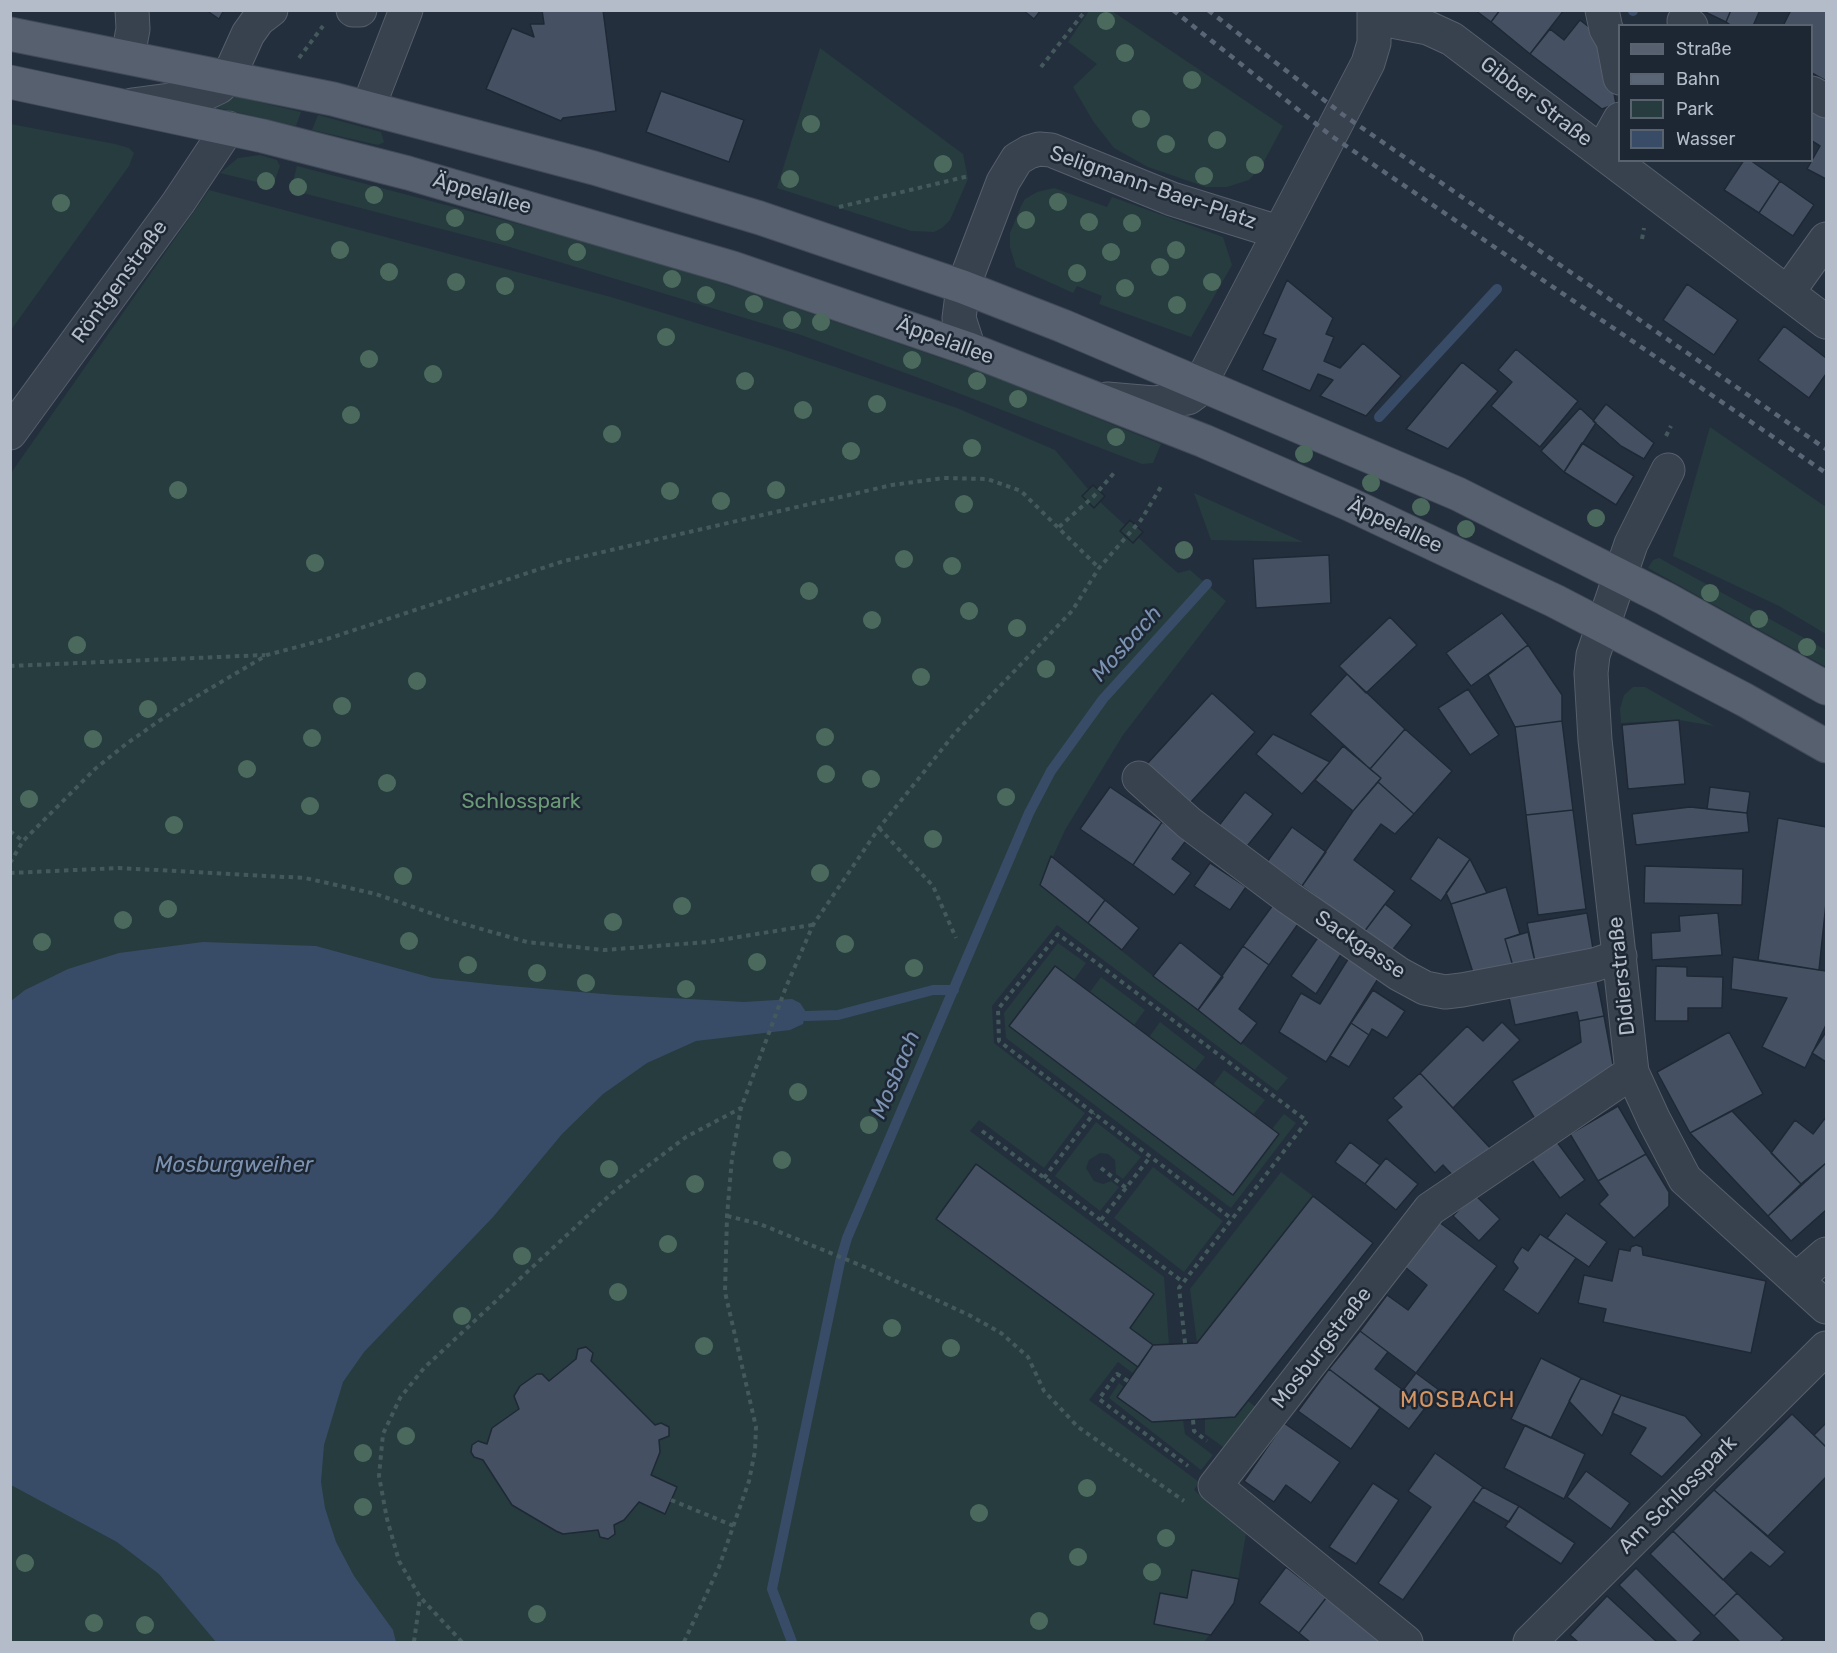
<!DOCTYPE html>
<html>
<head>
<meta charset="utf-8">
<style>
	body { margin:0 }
	#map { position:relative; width:1837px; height:1653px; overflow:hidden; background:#242f3e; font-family:Rubik,sans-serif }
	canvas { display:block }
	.frame { position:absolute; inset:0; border:12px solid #b4bcc9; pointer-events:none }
	.legend { position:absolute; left:1618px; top:24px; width:195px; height:138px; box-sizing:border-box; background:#1d2633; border:2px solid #59626f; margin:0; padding:8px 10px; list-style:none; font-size:18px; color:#b4bcc9 }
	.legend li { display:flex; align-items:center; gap:12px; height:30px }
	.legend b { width:30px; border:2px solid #59626f }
</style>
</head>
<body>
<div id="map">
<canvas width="1837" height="1653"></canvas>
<div class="frame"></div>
<ul class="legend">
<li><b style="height:8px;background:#56606e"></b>Straße</li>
<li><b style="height:8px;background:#5a6575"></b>Bahn</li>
<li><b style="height:16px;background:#263c3f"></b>Park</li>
<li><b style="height:16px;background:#394c67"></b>Wasser</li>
</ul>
</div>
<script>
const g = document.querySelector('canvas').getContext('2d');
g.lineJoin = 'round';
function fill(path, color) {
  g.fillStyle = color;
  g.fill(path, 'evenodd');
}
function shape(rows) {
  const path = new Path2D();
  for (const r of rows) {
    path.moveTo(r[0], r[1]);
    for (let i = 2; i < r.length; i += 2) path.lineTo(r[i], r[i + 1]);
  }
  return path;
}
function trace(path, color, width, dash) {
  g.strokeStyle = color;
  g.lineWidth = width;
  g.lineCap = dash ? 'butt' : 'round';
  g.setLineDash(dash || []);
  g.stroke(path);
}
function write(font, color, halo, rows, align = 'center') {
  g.font = font + ' Rubik,sans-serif';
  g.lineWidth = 5;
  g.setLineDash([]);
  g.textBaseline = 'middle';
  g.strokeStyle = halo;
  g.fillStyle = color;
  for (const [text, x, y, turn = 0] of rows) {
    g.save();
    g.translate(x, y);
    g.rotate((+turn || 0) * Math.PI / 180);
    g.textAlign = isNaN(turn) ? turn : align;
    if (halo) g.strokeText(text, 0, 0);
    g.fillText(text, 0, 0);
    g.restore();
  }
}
fill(shape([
	[1089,11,1112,11,1283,126,1261,167,1249,180,1227,187,1206,187,1148,167,1114,148,1093,121,1073,87,1097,64,1068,42],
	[820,48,963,154,968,179,950,220,942,228,934,232,911,231,777,188],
	[233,96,301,112,296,126,214,107],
	[318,115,381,132,384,142,378,145,312,130],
	[11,124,115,144,129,148,134,153,129,166,11,330],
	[260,155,277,160,280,166,273,186,220,173,238,158],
	[297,166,614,249,737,288,984,373,1161,444,1153,463,1142,464,919,378,801,335,503,245,291,190],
	[1054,188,1107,207,1112,197,1223,237,1232,265,1191,337,1099,304,1102,296,1077,286,1073,293,1016,267,1010,247,1010,233,1021,206,1025,199,1037,192],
	[209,190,611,297,782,349,957,408,1055,450,1088,489,1093,485,1105,496,1100,502,1125,525,1130,520,1143,532,1138,537,1155,553,1178,573,1190,570,1226,601,1123,735,1065,830,1040,885,1153,976,1288,1078,1277,1091,1057,925,992,1006,994,1043,1085,1113,1044,1168,979,1120,970,1131,1164,1277,1169,1344,1153,1345,1130,1328,1154,1294,977,1164,936,1219,1138,1367,1134,1374,1118,1362,1089,1400,1199,1482,1194,1490,1246,1534,1234,1603,1204,1642,11,1642,11,473],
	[1710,427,1826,507,1826,634,1779,606,1673,556],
	[1194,493,1303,542,1211,540],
	[1659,558,1826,650,1826,667,1648,568,1653,560],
	[1633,687,1645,687,1714,726,1679,720,1621,723,1620,709,1624,695],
	[1058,943,1086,963,1074,980,1055,966,1010,1026,1232,1195,1279,1134,1272,1129,1284,1114,1296,1123,1231,1208,1006,1038,1004,1013],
	[1101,977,1145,1010,1134,1025,1090,992],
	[1160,1022,1205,1057,1194,1071,1149,1037],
	[1224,1070,1265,1100,1253,1115,1213,1085],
	[1096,1122,1141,1157,1123,1179,1116,1174,1115,1160,1108,1154,1100,1153,1089,1160,1086,1168,1094,1181,1103,1184,1111,1181,1119,1187,1100,1211,1055,1176],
	[1153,1167,1223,1221,1184,1272,1114,1218],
	[1281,1172,1313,1196,1197,1343,1190,1289],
	[1119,1383,1124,1387,1117,1398,1152,1422,1183,1420,1185,1434,1213,1455,1201,1470,1109,1398],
	[1248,1401,1257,1408,1226,1449,1205,1434,1205,1419,1235,1417]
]), '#263c3f');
fill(shape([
	[203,942,316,946,433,978,498,985,615,995,744,1002,792,999,800,1003,806,1012,803,1024,790,1030,696,1041,647,1063,603,1094,562,1134,493,1217,364,1352,343,1382,324,1445,321,1482,325,1508,336,1542,354,1576,393,1630,396,1642,216,1642,159,1574,117,1542,11,1485,11,1001,25,990,68,969,119,953]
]), '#394c67');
trace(shape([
	[1633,10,1633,11],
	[1379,417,1497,289],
	[806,1016,838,1015,933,990,954,990],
	[792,1642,772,1589,840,1262,847,1238,1029,813,1051,771,1103,699,1207,584]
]), '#394c67', 10);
const building = shape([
	[206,10,224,10,219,19,206,10],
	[542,10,603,10,616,111,563,118,561,121,486,89,512,28,534,37,530,24,544,24,542,10],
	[1023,10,1041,10,1034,19,1023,10],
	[1475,10,1500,10,1491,22,1475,10],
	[1500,10,1564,10,1530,54,1491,22,1500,10],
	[1701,10,1731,10,1726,22,1701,10],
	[1731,10,1760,10,1753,26,1732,26,1726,22,1731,10],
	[1791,10,1826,10,1826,81,1812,73,1812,26,1783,26,1791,10],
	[1580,20,1604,39,1616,104,1602,109,1530,54,1550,29,1564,40,1580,20],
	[661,91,744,120,729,162,646,132,661,91],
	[1812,108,1826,116,1826,179,1807,169,1820,146,1812,141,1812,108],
	[1744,160,1750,160,1780,181,1759,213,1724,190,1744,160],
	[1780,181,1814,205,1793,236,1759,213,1780,181],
	[1287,280,1333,318,1326,334,1334,337,1324,361,1340,368,1363,343,1401,376,1366,416,1320,396,1333,380,1318,374,1310,391,1262,370,1276,339,1263,334,1287,280],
	[1687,284,1738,320,1714,355,1663,320,1687,284],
	[1784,326,1826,358,1826,374,1809,398,1758,360,1784,326],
	[1516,349,1578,401,1540,447,1491,406,1512,382,1498,370,1516,349],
	[1462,362,1498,391,1448,449,1406,429,1462,362],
	[1606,404,1654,443,1644,459,1621,446,1593,421,1606,404],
	[1580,408,1596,423,1564,472,1541,451,1580,408],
	[1582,443,1634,476,1616,505,1564,472,1582,443],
	[1093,485,1105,496,1094,508,1082,496,1093,485],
	[1093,485,1105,496,1094,508,1082,496,1093,485],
	[1130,520,1143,532,1133,543,1120,531,1130,520],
	[1130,520,1143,532,1133,543,1120,531,1130,520],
	[1329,555,1331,603,1256,608,1253,559,1329,555],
	[1502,613,1528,645,1471,686,1446,653,1502,613],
	[1390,617,1417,645,1366,693,1339,666,1390,617],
	[1528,645,1562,695,1562,721,1515,727,1488,675,1528,645],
	[1347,674,1405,729,1370,769,1310,714,1347,674],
	[1468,689,1499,735,1470,755,1438,708,1468,689],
	[1212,693,1255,732,1190,803,1147,764,1212,693],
	[1679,720,1685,784,1628,789,1622,725,1679,720],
	[1562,721,1573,810,1526,815,1515,727,1562,721],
	[1405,729,1452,771,1414,814,1378,782,1381,778,1370,769,1405,729],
	[1273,734,1330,762,1302,794,1256,754,1273,734],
	[1343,746,1381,778,1353,811,1315,780,1343,746],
	[1378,782,1414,814,1395,834,1381,824,1354,860,1395,891,1364,932,1302,886,1353,811,1378,782],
	[1110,787,1162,822,1133,865,1080,829,1110,787],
	[1710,787,1750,792,1747,813,1707,809,1710,787],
	[1245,792,1273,814,1244,850,1217,828,1245,792],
	[1690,807,1747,813,1749,832,1636,845,1632,814,1690,807],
	[1573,810,1586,909,1538,915,1526,815,1573,810],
	[1778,818,1826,827,1826,903,1819,970,1758,960,1778,818],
	[1162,822,1188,838,1172,859,1191,873,1174,895,1133,865,1162,822],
	[1292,827,1326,852,1302,886,1267,862,1292,827],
	[1438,837,1470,859,1441,901,1410,879,1438,837],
	[1051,856,1105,900,1088,923,1040,885,1051,856],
	[1470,859,1487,893,1451,904,1446,893,1470,859],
	[1210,863,1246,887,1230,910,1194,886,1210,863],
	[1645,866,1743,869,1742,905,1644,903,1645,866],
	[1506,887,1520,934,1505,939,1515,973,1477,985,1451,904,1506,887],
	[1105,900,1139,928,1122,950,1088,923,1105,900],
	[1385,904,1412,925,1391,952,1364,932,1385,904],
	[1273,905,1298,924,1269,965,1243,946,1273,905],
	[1587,913,1594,955,1536,966,1527,923,1587,913],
	[1718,913,1722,955,1652,960,1651,933,1680,931,1679,916,1718,913],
	[1528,932,1536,966,1515,973,1505,939,1528,932],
	[1319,936,1343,951,1316,994,1291,976,1319,936],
	[1180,942,1223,977,1198,1010,1153,976,1180,942],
	[1243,946,1269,965,1239,1009,1257,1023,1241,1044,1198,1010,1243,946],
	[1350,956,1381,974,1326,1062,1279,1032,1301,993,1320,1004,1350,956],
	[1733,957,1826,971,1826,1025,1805,1068,1762,1047,1787,998,1731,989,1733,957],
	[1055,966,1279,1134,1233,1195,1009,1026,1055,966],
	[1656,966,1687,967,1687,976,1723,977,1722,1008,1688,1008,1688,1021,1655,1021,1656,966],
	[1596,975,1604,1016,1579,1021,1577,1012,1515,1025,1508,993,1596,975],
	[1373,990,1405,1011,1387,1038,1372,1029,1369,1035,1351,1023,1373,990],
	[1604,1016,1614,1070,1535,1119,1512,1081,1581,1042,1579,1021,1604,1016],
	[1502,1022,1520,1040,1453,1108,1420,1073,1467,1026,1483,1041,1502,1022],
	[1351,1023,1369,1035,1349,1067,1330,1056,1351,1023],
	[1729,1032,1763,1094,1690,1133,1657,1072,1729,1032],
	[1826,1032,1826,1062,1812,1053,1826,1032],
	[1420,1073,1492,1150,1458,1181,1443,1165,1435,1173,1387,1120,1402,1107,1393,1098,1420,1073],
	[1618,1106,1646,1154,1598,1181,1570,1134,1618,1106],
	[1732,1111,1801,1184,1768,1216,1690,1133,1732,1111],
	[1826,1117,1826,1163,1801,1184,1771,1153,1795,1120,1813,1134,1826,1117],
	[1554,1138,1585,1180,1560,1198,1529,1156,1554,1138],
	[1350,1142,1380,1165,1365,1184,1335,1162,1350,1142],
	[1646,1154,1669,1192,1669,1206,1634,1238,1599,1204,1608,1195,1598,1181,1646,1154],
	[1386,1158,1418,1184,1396,1210,1365,1184,1386,1158],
	[1826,1163,1826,1210,1791,1241,1768,1216,1826,1163],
	[976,1164,1154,1294,1130,1328,1153,1345,1138,1367,936,1219,976,1164],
	[1474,1194,1500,1219,1479,1241,1453,1216,1474,1194],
	[1313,1196,1373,1243,1235,1417,1152,1422,1117,1397,1153,1345,1197,1343,1313,1196],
	[1566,1213,1607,1242,1589,1267,1547,1238,1566,1213],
	[1439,1222,1497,1266,1416,1373,1360,1331,1387,1295,1408,1310,1427,1285,1405,1267,1439,1222],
	[1540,1234,1576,1258,1538,1314,1503,1290,1518,1268,1513,1262,1516,1256,1522,1247,1528,1251,1540,1234],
	[1636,1245,1642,1247,1643,1255,1766,1281,1751,1353,1603,1322,1606,1309,1578,1303,1584,1275,1612,1281,1619,1249,1630,1251,1631,1247,1636,1245],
	[1360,1331,1388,1352,1375,1369,1403,1390,1416,1373,1439,1390,1409,1429,1329,1369,1360,1331],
	[586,1347,593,1353,591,1361,655,1425,661,1423,669,1427,669,1436,659,1440,660,1452,651,1475,677,1487,665,1514,639,1502,624,1520,614,1525,615,1534,608,1539,600,1537,598,1530,563,1534,556,1531,512,1505,483,1460,474,1457,471,1452,472,1445,478,1441,487,1444,492,1428,519,1409,514,1396,520,1386,537,1374,542,1374,549,1381,576,1359,578,1349,586,1347],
	[1541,1358,1581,1378,1551,1438,1511,1419,1541,1358],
	[1329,1369,1380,1408,1351,1449,1298,1411,1329,1369],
	[1581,1378,1621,1395,1602,1436,1569,1401,1581,1378],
	[1621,1395,1685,1416,1702,1435,1662,1477,1630,1454,1646,1428,1612,1413,1621,1395],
	[1792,1414,1826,1447,1826,1477,1768,1536,1714,1490,1792,1414],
	[1284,1423,1340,1462,1311,1503,1286,1485,1274,1502,1244,1481,1284,1423],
	[1826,1423,1826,1447,1814,1435,1826,1423],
	[1525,1425,1585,1454,1564,1499,1504,1468,1525,1425],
	[1435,1453,1483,1487,1403,1600,1378,1583,1431,1507,1408,1491,1435,1453],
	[1586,1471,1630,1503,1611,1529,1567,1497,1586,1471],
	[1373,1483,1399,1500,1356,1564,1329,1547,1373,1483],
	[1483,1487,1519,1506,1509,1522,1473,1501,1483,1487],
	[1714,1490,1785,1552,1770,1567,1751,1552,1723,1580,1673,1531,1714,1490],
	[1519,1506,1575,1543,1561,1564,1505,1527,1519,1506],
	[1673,1531,1737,1593,1714,1616,1650,1554,1673,1531],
	[1286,1567,1326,1598,1299,1633,1259,1603,1286,1567],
	[1636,1568,1701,1633,1692,1642,1677,1642,1619,1585,1636,1568],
	[1192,1570,1239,1579,1234,1603,1211,1635,1154,1624,1160,1593,1187,1598,1192,1570],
	[1737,1593,1784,1638,1780,1642,1740,1642,1714,1616,1737,1593],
	[1607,1596,1657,1642,1578,1642,1570,1635,1607,1596],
	[1326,1598,1381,1640,1379,1642,1310,1642,1299,1633,1326,1598]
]);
fill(building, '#455162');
trace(building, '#1f2835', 1.5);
const minor = shape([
	[353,10,360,10],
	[1602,10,1606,29,1613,41,1620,78],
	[1376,18,1428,28,1452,39,1826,322],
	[1684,21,1691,26],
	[128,56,133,29,132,10],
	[1812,93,1826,101],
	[132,105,200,96,219,87,229,76,248,34,258,20,271,10],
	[368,108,406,10],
	[1602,151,1620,119],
	[1788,292,1826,239],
	[969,349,959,318,963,287,1003,182,1017,159,1029,152,1039,149,1051,150,1172,199,1278,232],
	[1107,399,1154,403,1188,398,1196,392,1368,63,1374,43,1374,10],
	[10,433,178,203,228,128],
	[1668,470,1631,544,1593,655,1591,673,1595,740,1632,1072,1654,1120,1685,1179,1826,1307],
	[1139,778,1189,823,1289,898,1399,974,1425,988,1445,992,1462,990,1594,965,1620,956],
	[1797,1279,1826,1254],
	[1406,1642,1215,1486,1430,1209,1632,1072],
	[1530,1642,1826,1348]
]);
const major = shape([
	[10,34,333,99,594,168,760,218,963,287,1063,326,1458,494,1666,599,1826,688],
	[10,82,263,136,408,173,733,268,969,349,1204,441,1349,504,1555,601,1745,700,1826,746]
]);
trace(minor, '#565f6c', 35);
trace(major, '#414a57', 35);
trace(shape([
	[299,58,323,26],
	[1041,67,1086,10],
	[839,207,969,176],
	[1642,239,1644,228],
	[1666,436,1671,426],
	[1059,527,1094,496,1114,473],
	[10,666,265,655],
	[879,828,933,886,956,938],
	[10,831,23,841],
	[10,863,23,841,95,769,126,744,182,705,267,655,327,639,564,561,892,485,944,478,987,479,1021,491,1099,568],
	[10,873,119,868,305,878,376,894,450,920,527,942,604,950,708,942,812,925],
	[982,1131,1183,1282],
	[1101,1168,1126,1188],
	[1044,1178,1094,1113],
	[727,1216,760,1224,867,1268,969,1315,1001,1333,1028,1357,1044,1391,1078,1427,1184,1501],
	[1101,1220,1150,1157],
	[1185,1343,1179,1288,1232,1219,1307,1121,1058,934,998,1009,999,1041,1232,1219],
	[1128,1381,1117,1374,1099,1399,1188,1466],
	[1193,1420,1194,1431,1207,1441],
	[671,1500,734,1526],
	[414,1642,420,1598],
	[462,1642,420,1597,399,1561,387,1519,379,1476,383,1434,400,1398,424,1368,612,1193,686,1137,741,1108],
	[684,1642,719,1567,749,1481,755,1451,756,1427,725,1292,727,1216,732,1158,741,1108,786,987,813,925,879,828,955,733,1072,611,1099,568,1141,520,1162,485]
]), '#44595c', 4, [4.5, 4.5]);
trace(minor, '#38414e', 33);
trace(major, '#56606e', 33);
trace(shape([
	[1173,10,1330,135,1826,473],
	[1208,10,1342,114,1826,449]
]), '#5a6575', 4.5, [6, 6]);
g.fillStyle = '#4b6a5d';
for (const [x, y] of [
	[1106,21],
	[1125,53],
	[1192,80],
	[1141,119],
	[811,124],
	[1217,140],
	[1166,144],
	[943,164],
	[1255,165],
	[1204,176],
	[790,179],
	[266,181],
	[298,187],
	[374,195],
	[1058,202],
	[61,203],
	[455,218],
	[1026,220],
	[1089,222],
	[1132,223],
	[505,232],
	[340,250],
	[1176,250],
	[577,252],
	[1111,252],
	[1160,267],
	[389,272],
	[1077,273],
	[672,279],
	[456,282],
	[1212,282],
	[505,286],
	[1125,288],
	[706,295],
	[754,304],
	[1177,305],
	[792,320],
	[821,322],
	[666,337],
	[369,359],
	[912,360],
	[433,374],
	[745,381],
	[977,381],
	[1018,399],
	[877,404],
	[803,410],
	[351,415],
	[612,434],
	[1116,437],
	[972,448],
	[851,451],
	[1304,454],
	[1371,483],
	[178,490],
	[776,490],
	[670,491],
	[721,501],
	[964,504],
	[1421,507],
	[1596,518],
	[1466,529],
	[1184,550],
	[904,559],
	[315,563],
	[952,566],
	[809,591],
	[1710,593],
	[969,611],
	[1759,619],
	[872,620],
	[1017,628],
	[77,645],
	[1807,647],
	[1046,669],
	[921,677],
	[417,681],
	[342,706],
	[148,709],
	[825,737],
	[312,738],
	[93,739],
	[247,769],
	[826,774],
	[871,779],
	[387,783],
	[1006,797],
	[29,799],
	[310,806],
	[174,825],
	[933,839],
	[820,873],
	[403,876],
	[682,906],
	[168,909],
	[123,920],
	[613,922],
	[409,941],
	[42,942],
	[845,944],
	[757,962],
	[468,965],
	[914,968],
	[537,973],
	[586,983],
	[686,989],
	[798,1092],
	[869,1125],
	[782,1160],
	[609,1169],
	[695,1184],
	[668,1244],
	[522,1256],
	[618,1292],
	[462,1316],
	[892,1328],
	[704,1346],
	[951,1348],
	[406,1436],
	[363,1453],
	[1087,1488],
	[363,1507],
	[979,1513],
	[1166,1538],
	[1078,1557],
	[25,1563],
	[1152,1572],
	[537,1614],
	[1039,1621],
	[94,1623],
	[145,1625]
]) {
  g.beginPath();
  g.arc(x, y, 9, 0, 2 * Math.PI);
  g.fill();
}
write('21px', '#b4bcc9', '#1d2633', [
	["Gibber Straße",1536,102,37],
	["Seligmann-Baer-Platz",1153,188,19],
	["Äppelallee",482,194,16],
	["Röntgenstraße",120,282,-54],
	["Äppelallee",945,341,20],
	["Äppelallee",1395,526,25],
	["Sackgasse",1360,945,34],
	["Didierstraße",1622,976,-96],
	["Mosburgstraße",1322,1348,-52],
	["Am Schlosspark",1678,1495,-45]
]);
write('21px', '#6b9a76', '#1d2633', [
	["Schlosspark",521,802]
]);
write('italic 22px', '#7c92b1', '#1d2633', [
	["Mosbach",1127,644,-48],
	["Mosbach",896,1075,-67],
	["Mosburgweiher",234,1166]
]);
g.letterSpacing = '1.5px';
write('22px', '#d59563', '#1d2633', [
	["MOSBACH",1458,1401]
]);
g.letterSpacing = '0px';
</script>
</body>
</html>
